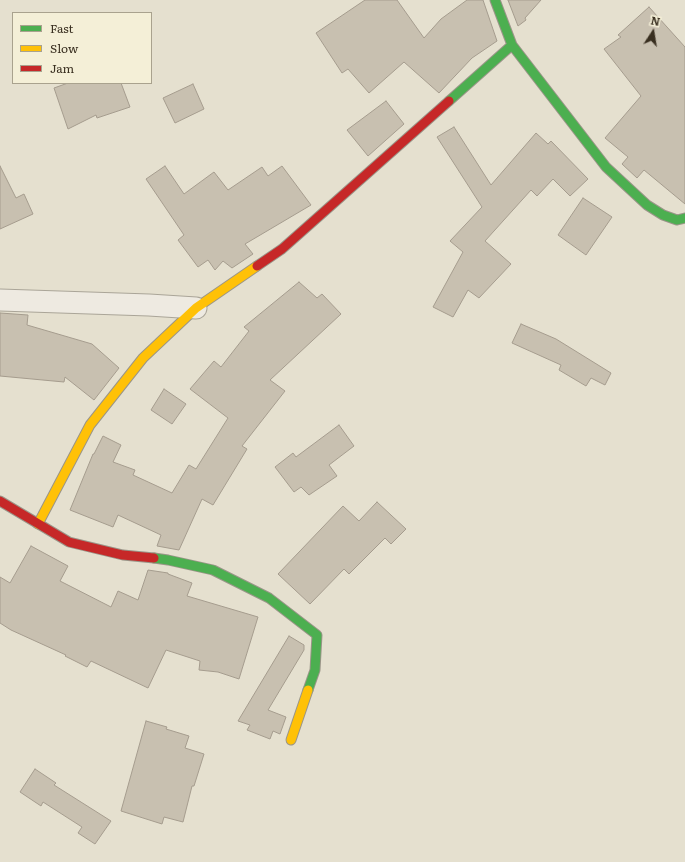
<!DOCTYPE html>
<html>
<head>
<meta charset="utf-8">
<style>
	body { margin:0 }
	#map { position:relative; width:685px; height:862px; overflow:hidden; background:#e5e0cf; font-family:Literata,serif }
	canvas { display:block }
	.legend { position:absolute; left:12px; top:12px; width:140px; height:72px; box-sizing:border-box; background:#f4efd7; border:1px solid #a9a28e; margin:0; padding:5px 7px; list-style:none; font-size:12px; color:#392f20 }
	.legend li { display:flex; align-items:center; gap:8px; height:20px }
	.legend b { width:20px; border:1px solid #a9a28e }
	.north { position:absolute; left:633px; top:12px; width:40px; height:40px; -webkit-text-stroke:3px #f4efd7; paint-order:stroke; rotate:12deg; font-size:11px; font-weight:700; line-height:16px; text-align:center; color:#392f20 }
	.north::after { content:''; display:block; margin:auto; width:14px; height:18px; background:#392f20; clip-path:polygon(50% 0,100% 100%,50% 72%,0 100%) }
</style>
</head>
<body>
<div id="map">
<canvas width="685" height="862"></canvas>
<ul class="legend">
<li><b style="height:5px;background:#4caf50"></b>Fast</li>
<li><b style="height:5px;background:#ffc107"></b>Slow</li>
<li><b style="height:5px;background:#c62828"></b>Jam</li>
</ul>
<div class="north">N</div>
</div>
<script>
const g = document.querySelector('canvas').getContext('2d');
g.lineJoin = 'round';
function fill(path, color) {
  g.fillStyle = color;
  g.fill(path, 'evenodd');
}
function shape(rows) {
  const path = new Path2D();
  for (const r of rows) {
    path.moveTo(r[0], r[1]);
    for (let i = 2; i < r.length; i += 2) path.lineTo(r[i], r[i + 1]);
  }
  return path;
}
function trace(path, color, width, dash) {
  g.strokeStyle = color;
  g.lineWidth = width;
  g.lineCap = dash ? 'butt' : 'round';
  g.setLineDash(dash || []);
  g.stroke(path);
}
const building = shape([
	[365,0,397,0,424,38,441,19,467,0,483,0,497,41,472,58,439,93,404,62,369,93,348,69,342,73,316,33,365,0],
	[508,0,541,0,525,18,526,20,518,26,508,0],
	[649,7,685,47,685,204,644,170,637,178,622,164,628,157,605,138,641,96,604,49,621,37,618,35,649,7],
	[68,83,121,83,130,107,97,118,96,115,68,129,54,88,68,83],
	[193,84,204,109,175,123,163,98,193,84],
	[386,101,404,124,368,156,347,130,386,101],
	[454,127,491,185,536,133,548,144,551,141,588,179,570,196,553,179,537,196,531,190,485,241,511,264,479,298,468,290,453,317,433,307,463,252,450,241,482,207,437,137,454,127],
	[0,166,16,198,24,194,33,214,0,229,0,166],
	[165,166,184,194,214,172,228,190,262,167,268,176,282,166,311,205,245,244,253,254,232,268,223,261,215,270,208,260,198,267,178,240,184,235,146,179,165,166],
	[583,198,612,217,586,255,558,235,583,198],
	[299,282,317,298,322,294,341,314,270,380,285,391,242,446,247,449,213,505,202,499,179,550,157,546,161,535,118,515,113,527,70,510,93,454,94,454,103,436,121,445,113,462,135,470,133,475,172,493,189,465,196,469,228,418,190,389,214,361,221,367,249,331,244,327,299,282],
	[0,313,28,315,27,325,92,344,119,368,94,400,65,377,64,382,0,376,0,313],
	[521,324,556,339,611,373,605,385,591,378,586,386,559,370,561,365,512,343,521,324],
	[164,389,186,404,172,424,151,410,164,389],
	[339,425,354,446,329,465,337,476,309,495,301,487,294,492,275,467,293,453,296,457,339,425],
	[377,502,406,529,391,544,385,538,349,574,344,569,310,604,278,574,343,506,359,521,377,502],
	[31,546,68,566,60,581,111,607,118,591,138,600,148,570,168,573,168,574,192,583,187,596,258,617,239,679,218,672,199,670,200,661,166,650,148,688,91,661,87,667,65,656,66,655,11,630,0,623,0,577,10,583,31,546],
	[289,636,304,645,304,650,268,710,286,717,280,734,273,731,270,739,247,730,250,725,238,721,289,636],
	[146,721,167,727,166,729,189,736,185,748,204,754,194,786,192,786,183,822,164,817,162,824,121,811,146,721],
	[35,769,56,783,54,785,111,821,95,844,78,833,82,827,43,802,41,806,20,792,35,769]
]);
fill(building, '#c8c0b0');
trace(building, '#a59c8e', 1);
const street = shape([
	[0,300,149,305,196,308]
]);
const fast = shape([
	[495,0,512,45,606,167,647,205,663,215,677,220,685,218],
	[449,101,512,45],
	[154,558,168,560,213,570,269,598,317,635,315,670,308,690]
]);
const slow = shape([
	[38,524,90,425,143,358,196,308,257,266],
	[291,740,308,690]
]);
const jam = shape([
	[257,266,282,249,449,101],
	[0,501,69,542,123,555,154,558]
]);
trace(street, '#aaa598', 23);
trace(fast, '#9a9588', 11);
trace(slow, '#9a9588', 11);
trace(jam, '#9a9588', 11);
trace(street, '#eeeae1', 21);
trace(fast, '#4caf50', 9);
trace(slow, '#ffc107', 9);
trace(jam, '#c62828', 9);
</script>
</body>
</html>
